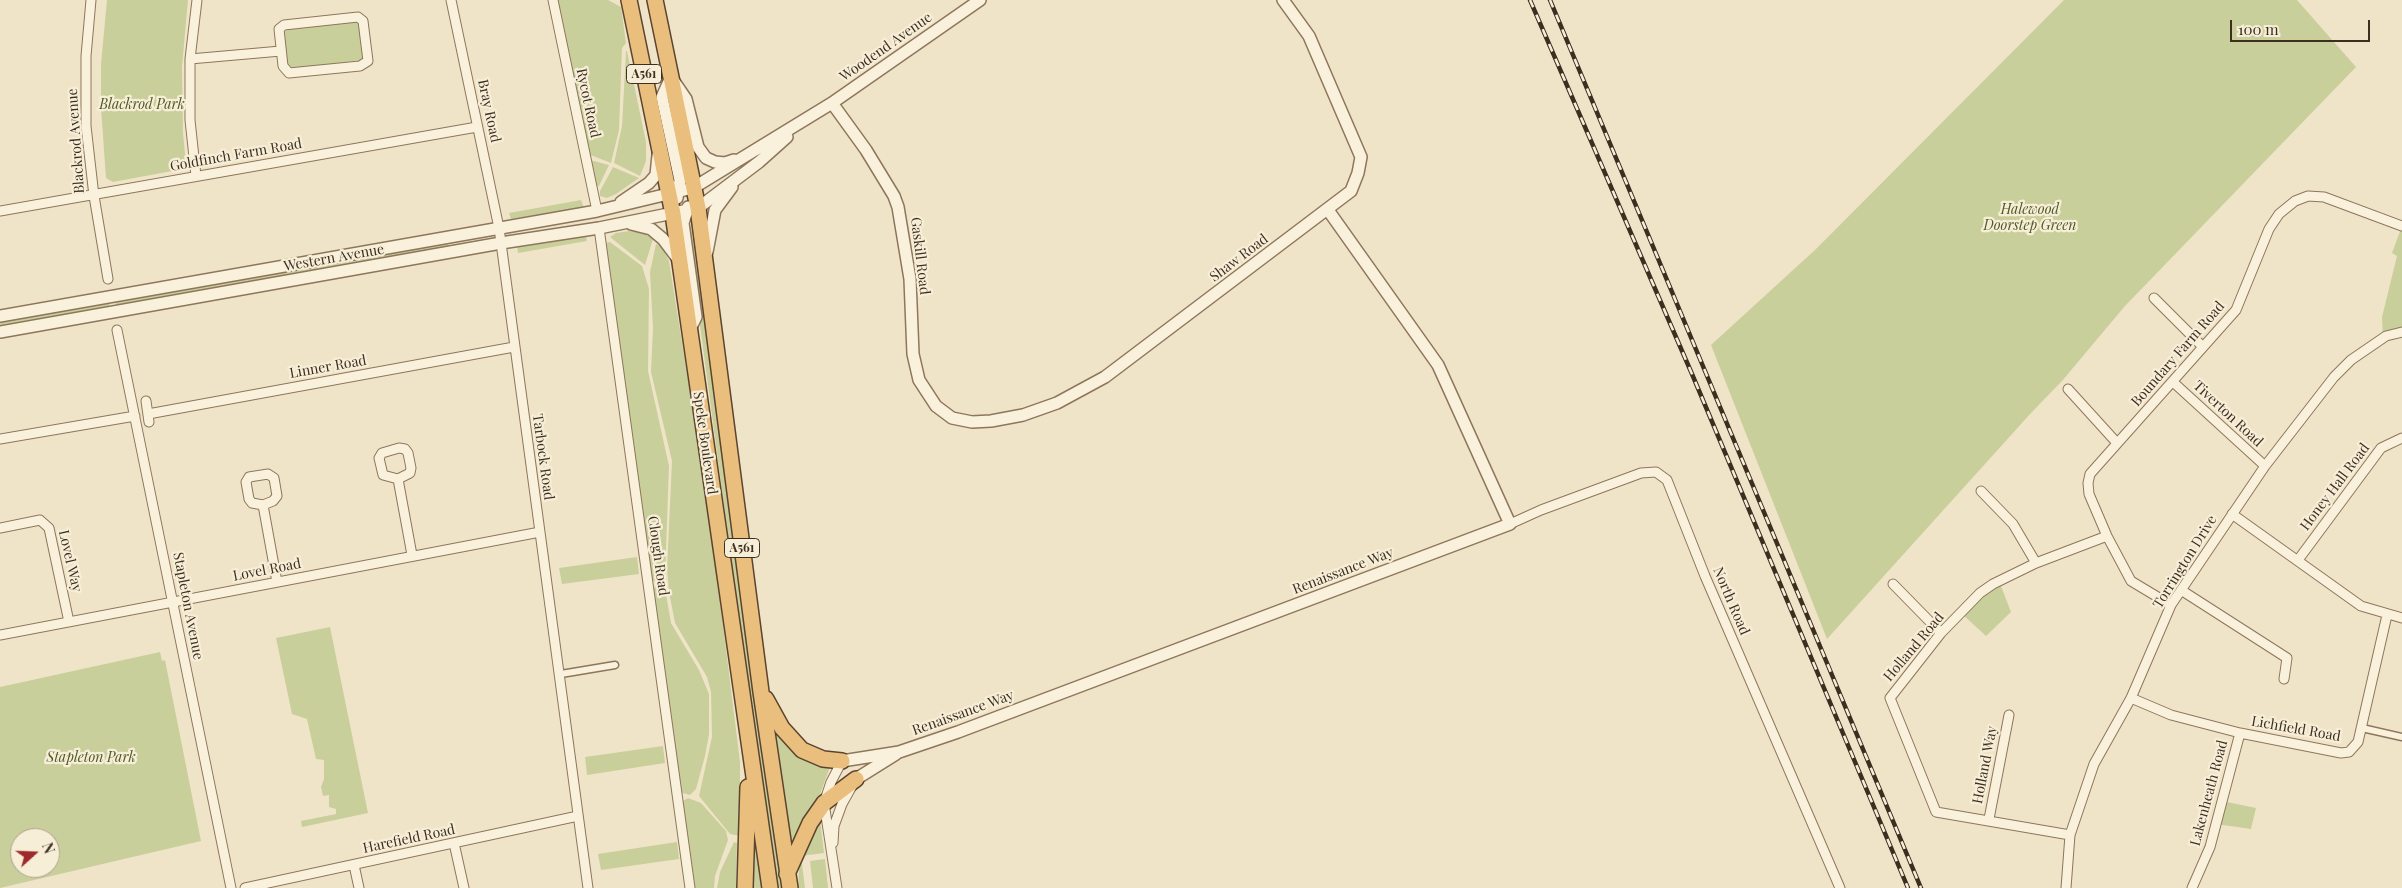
<!DOCTYPE html>
<html>
<head>
<meta charset="utf-8">
<style>
	body { margin:0 }
	#map { position:relative; width:2402px; height:888px; overflow:hidden; background:#f0e4c8; font-family:"Playfair Display",serif }
	canvas { display:block }
	.north { position:absolute; left:10px; top:828px; width:50px; height:50px; box-sizing:border-box; background:#f7eed8; border:1px solid #ada18e; border-radius:50%; rotate:70deg; font-size:14px; font-weight:700; line-height:20px; text-align:center; color:#3d2e20 }
	.north::after { content:''; display:block; margin:auto; width:18px; height:22px; background:#9e2a2b; clip-path:polygon(50% 0,100% 100%,50% 72%,0 100%) }
	.scale { position:absolute; left:2230px; top:20px; width:140px; height:22px; box-sizing:border-box; border:2px solid #3d2e20; border-top:0; padding-left:6px; font-size:15px; line-height:18px; white-space:nowrap; color:#3d2e20; -webkit-text-stroke:4px #f7eed8; paint-order:stroke }
</style>
</head>
<body>
<div id="map">
<canvas width="2402" height="888"></canvas>
<div class="north">N</div>
<div class="scale">100 m</div>
</div>
<script>
const g = document.querySelector('canvas').getContext('2d');
g.lineJoin = 'round';
function fill(path, color) {
  g.fillStyle = color;
  g.fill(path, 'evenodd');
}
function shape(rows) {
  const path = new Path2D();
  for (const r of rows) {
    path.moveTo(r[0], r[1]);
    for (let i = 2; i < r.length; i += 2) path.lineTo(r[i], r[i + 1]);
  }
  return path;
}
function trace(path, color, width, dash) {
  g.strokeStyle = color;
  g.lineWidth = width;
  g.lineCap = dash ? 'butt' : 'round';
  g.setLineDash(dash || []);
  g.stroke(path);
}
function write(font, color, halo, rows, align = 'center') {
  g.font = font + ' "Playfair Display",serif';
  g.lineWidth = 4.5;
  g.setLineDash([]);
  g.textBaseline = 'middle';
  g.strokeStyle = halo;
  g.fillStyle = color;
  for (const [text, x, y, turn = 0] of rows) {
    g.save();
    g.translate(x, y);
    g.rotate((+turn || 0) * Math.PI / 180);
    g.textAlign = isNaN(turn) ? turn : align;
    if (halo) g.strokeText(text, 0, 0);
    g.fillText(text, 0, 0);
    g.restore();
  }
}
fill(shape([
	[107,0,188,0,182,67,183,133,186,164,183,169,113,182,106,178,101,108,101,64],
	[556,0,608,0,621,7,626,43,622,48,619,130,611,163,588,154],
	[2064,0,2297,0,2356,67,2125,306,2062,381,2031,413,1827,639,1711,345,1816,249],
	[355,21,360,24,364,55,361,60,295,69,289,67,286,62,283,32,290,29],
	[626,51,627,51,646,142,646,161,640,176,614,163,622,126],
	[590,160,609,165,599,186,595,187],
	[613,167,639,178,616,194,607,198,600,196,600,191],
	[581,200,584,208,511,219,509,213],
	[691,226,725,473,782,888,775,888,687,228],
	[2402,226,2402,333,2383,339,2382,317,2397,256,2392,253],
	[629,231,642,232,653,239,645,265,610,237,616,233],
	[586,235,587,241,518,253,517,246],
	[610,242,642,266,649,289,648,371,669,466,665,577,659,582,650,580,605,243],
	[448,244,449,249,116,306,115,300],
	[656,244,661,245,669,261,709,512,740,762,740,836,730,834,699,796,712,737,711,692,707,677,675,623,669,592,667,570,672,461,651,372,653,329,650,272],
	[109,302,110,308,0,327,0,321],
	[637,557,639,574,562,584,559,568],
	[1999,581,2011,612,1986,636,1961,613],
	[655,587,663,589,666,594,671,623,699,670,709,694,709,734,705,756,696,789,690,795,679,792,652,590],
	[330,627,368,813,302,827,301,821,336,814,336,809,329,807,329,795,323,796,321,787,324,779,324,760,316,759,307,719,292,714,276,638],
	[160,652,162,661,165,660,201,841,0,888,0,687],
	[20,838,50,838,50,868,20,868],
	[771,726,777,733,831,764,819,797,801,821,793,845,790,862],
	[663,746,665,763,587,775,585,757],
	[688,798,701,803,726,831,728,840,715,876,714,888,693,888,681,802],
	[2222,801,2256,808,2251,829,2216,824],
	[753,803,764,888,750,888],
	[819,811,824,853,801,856,805,888,798,888,800,849],
	[677,842,679,859,601,870,598,854],
	[734,842,737,843,736,888,717,888,720,872],
	[825,859,828,888,813,888,810,861]
]), '#c9cf9b');
const pedestrian = shape([
	[561,674,615,665],
	[2362,728,2402,737]
]);
const minor = shape([
	[91,0,86,56,86,126,94,196,108,279],
	[451,0,499,228,588,888],
	[553,0,597,211],
	[358,17,363,21,368,61,360,66,289,73,283,66,279,29,284,25,358,17],
	[190,59,281,51],
	[196,176,190,120,190,59,197,0],
	[0,211,477,127],
	[599,228,690,888],
	[2154,298,2203,347],
	[117,330,231,888],
	[2173,382,2265,466],
	[2068,389,2117,443],
	[146,401,149,422],
	[148,414,514,347],
	[0,439,135,416],
	[398,479,410,473,411,468,408,453,405,449,399,448,382,453,379,458,383,475,398,479,412,555],
	[1981,491,2013,524,2036,563],
	[263,505,252,503,249,499,246,482,249,477,268,474,274,478,277,496,273,501,263,505,277,582],
	[2232,514,2361,606,2402,618],
	[1510,524,1541,510,1641,473,1656,472,1667,480,1705,576,1840,888],
	[0,528,40,520,49,528,69,622],
	[2298,560,2381,448,2402,438],
	[1893,584,1941,633],
	[2181,590,2287,658,2284,679],
	[2171,605,2131,581,2107,536,2089,494,2088,483,2090,474,2236,310,2269,229,2279,214,2295,201,2308,196,2324,197,2402,226],
	[0,635,540,532],
	[2131,698,2171,715,2240,733,2341,753,2349,752,2358,742,2387,615],
	[1989,819,2009,715],
	[2070,835,1936,812,1890,698,1941,633,1980,593,1993,584,2036,563,2107,536],
	[454,843,464,888],
	[833,843,834,826,842,804,852,786],
	[354,865,359,888],
	[245,888,578,816],
	[837,888,824,803,831,782,842,761],
	[2066,888,2070,835,2094,764,2131,698,2171,605,2265,466,2334,377,2351,360,2386,336,2402,332],
	[2192,888,2210,847,2240,733]
]);
const tertiary = shape([
	[832,103,866,150,894,196,898,207,910,279,913,354,919,380,936,406,952,418,972,422,991,421,1023,415,1057,403,1105,377,1351,191,1358,173,1361,157,1309,36,1283,0],
	[677,198,680,180,662,97,671,77,686,99,698,147,706,158,715,162,725,163,734,160],
	[621,202,649,183,656,175,658,155],
	[688,207,683,223,696,317,689,331],
	[631,224,651,229,663,239,678,259],
	[707,252,715,210,732,187],
	[0,316,597,211,693,188,832,103,980,0],
	[0,332,501,243,599,228,698,208,759,162,787,137],
	[842,761,899,752,958,732,1510,524,1438,365,1328,210],
	[856,779,896,754]
]);
const trunk = shape([
	[629,0,673,214,770,888],
	[655,0,698,208,761,692,790,888],
	[766,699,782,728,802,750,823,759,842,761],
	[787,874,810,823,824,803,856,779],
	[745,888,748,787]
]);
trace(pedestrian, '#8d765c', 9);
trace(minor, '#8d765c', 11);
trace(tertiary, '#8d765c', 14);
trace(trunk, '#5b4430', 18);
trace(pedestrian, '#faf1dc', 6);
trace(minor, '#faf1dc', 9);
trace(tertiary, '#faf1dc', 11);
trace(trunk, '#eabe7c', 15);
const rail = shape([
	[1530,0,1692,374,1908,888],
	[1550,0,1921,888]
]);
trace(rail, '#3d2e20', 4.5);
trace(rail, '#f7eed8', 2.5, [8]);
for (const [x, y, w] of [
	[644,74,35],
	[742,548,35]
]) {
  const box = new Path2D();
  box.roundRect(x - w / 2, y - 9.5, w, 19, 4);
  g.fillStyle = '#f7eed8';
  g.fill(box);
  trace(box, '#3d2e20', 1);
}
write('bold 12px', '#3d2e20', null, [
	["A561",644,74],
	["A561",742,548]
]);
write('14px', '#3d2e20', '#f7eed8', [
	["Woodend Avenue",886,47,-35],
	["Rycot Road",588,103,78],
	["Bray Road",489,111,78],
	["Blackrod Avenue",76,141,-94],
	["Goldfinch Farm Road",236,155,-10],
	["Gaskill Road",920,256,83],
	["Western Avenue",334,258,-10],
	["Shaw Road",1239,258,-37],
	["Boundary Farm Road",2178,354,-49],
	["Linner Road",328,367,-10],
	["Tiverton Road",2228,414,43],
	["Speke Boulevard",705,443,82],
	["Tarbock Road",543,457,82],
	["Honey Hall Road",2335,487,-53],
	["Clough Road",658,556,82],
	["Lovel Way",70,561,77],
	["Torrington Drive",2185,562,-58],
	["Lovel Road",267,570,-11],
	["Renaissance Way",1343,571,-21],
	["North Road",1731,601,67],
	["Stapleton Avenue",188,606,79],
	["Holland Road",1914,647,-50],
	["Renaissance Way",963,713,-20],
	["Lichfield Road",2296,729,10],
	["Holland Way",1985,765,-79],
	["Lakenheath Road",2209,793,-75],
	["Harefield Road",409,839,-12]
]);
write('italic 14px', '#4d5a26', '#f7eed8', [
	["Blackrod Park",142,105],
	["Halewood",2030,210],
	["Doorstep Green",2030,226],
	["Stapleton Park",91,758]
]);
</script>
</body>
</html>
